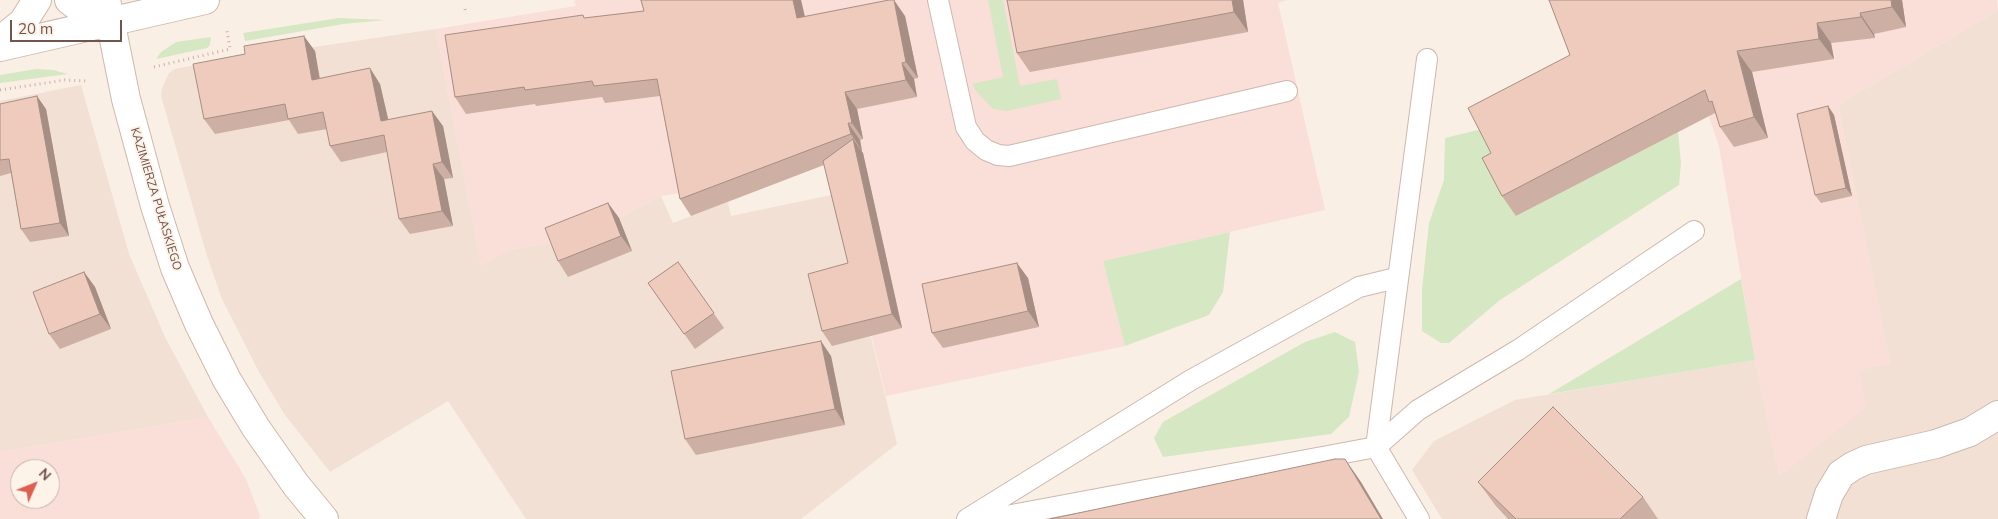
<!DOCTYPE html>
<html>
<head>
<meta charset="utf-8">
<style>
	body { margin:0 }
	#map { position:relative; width:1998px; height:519px; overflow:hidden; background:#faefe4; font-family:Mulish,sans-serif }
	canvas { display:block }
	.north { position:absolute; left:10px; top:459px; width:50px; height:50px; box-sizing:border-box; background:#fef3e9; border:1px solid #c6b3aa; border-radius:50%; rotate:46deg; font-size:14px; font-weight:700; line-height:20px; text-align:center; color:#71544b }
	.north::after { content:''; display:block; margin:auto; width:18px; height:22px; background:#dc5f51; clip-path:polygon(50% 0,100% 100%,50% 72%,0 100%) }
	.scale { position:absolute; left:10px; top:20px; width:112px; height:22px; box-sizing:border-box; border:2px solid #71544b; border-top:0; padding-left:6px; font-size:15px; line-height:18px; white-space:nowrap; color:#71544b; -webkit-text-stroke:4px #fef3e9; paint-order:stroke }
</style>
</head>
<body>
<div id="map">
<canvas width="1998" height="519"></canvas>
<div class="north">N</div>
<div class="scale">20 m</div>
</div>
<script>
const g = document.querySelector('canvas').getContext('2d');
g.lineJoin = 'round';
function fill(path, color) {
  g.fillStyle = color;
  g.fill(path, 'evenodd');
}
function shape(rows) {
  const path = new Path2D();
  for (const r of rows) {
    path.moveTo(r[0], r[1]);
    for (let i = 2; i < r.length; i += 2) path.lineTo(r[i], r[i + 1]);
  }
  return path;
}
function trace(path, color, width, dash) {
  g.strokeStyle = color;
  g.lineWidth = width;
  g.lineCap = dash ? 'butt' : 'round';
  g.setLineDash(dash || []);
  g.stroke(path);
}
function write(font, color, halo, rows, align = 'center') {
  g.font = font + ' Mulish,sans-serif';
  g.lineWidth = 4;
  g.setLineDash([]);
  g.textBaseline = 'middle';
  g.strokeStyle = halo;
  g.fillStyle = color;
  for (const [text, x, y, turn = 0] of rows) {
    g.save();
    g.translate(x, y);
    g.rotate((+turn || 0) * Math.PI / 180);
    g.textAlign = isNaN(turn) ? turn : align;
    if (halo) g.strokeText(text, 0, 0);
    g.fillText(text, 0, 0);
    g.restore();
  }
}
fill(shape([
	[1998,10,1998,519,1442,519,1412,470,1434,441,1515,400,1755,360,1779,474,1790,469,1861,370,1890,363,1838,105],
	[436,29,481,265,511,249,555,243,619,218,661,196,673,223,728,202,731,216,836,194,897,444,801,519,526,519,448,401,330,472,285,415,259,372,222,299,207,256,161,96,162,88,169,73,175,69,206,63],
	[81,85,129,254,165,337,208,417,0,452,0,101]
]), '#f1e0d3');
fill(shape([
	[577,0,1287,0,1278,3,1325,210,1103,261,1125,346,886,396,830,163,724,186,661,196,619,218,555,243,511,249,481,266,436,29,576,6,574,1],
	[1669,0,1997,0,1998,10,1838,105,1890,363,1861,370,1866,408,1790,469,1779,474,1755,360,1719,146],
	[208,417,246,479,260,516,259,519,0,519,0,452],
	[20,469,50,469,50,499,20,499]
]), '#faded8');
fill(shape([
	[988,0,1003,0,1020,86,1057,79,1061,99,1007,111,993,109,977,92,972,84,1003,77],
	[339,18,386,20,343,24,245,41,243,33],
	[211,37,210,45,207,48,156,59,161,52,176,42],
	[36,69,53,70,68,74,0,83,0,75],
	[1482,129,1516,216,1678,132,1681,163,1679,185,1500,300,1449,343,1441,343,1422,331,1422,289,1429,223,1444,180,1445,138],
	[1230,232,1223,292,1209,315,1125,346,1103,261],
	[1741,279,1755,360,1549,394],
	[1335,332,1355,342,1359,372,1349,417,1331,434,1163,457,1154,438,1163,422,1305,342]
]), '#d6e7c3');
const lane = shape([
	[938,0,966,127,975,141,986,150,998,155,1009,156,1287,91],
	[967,519,1191,380,1359,287,1396,278],
	[990,519,1376,447,1418,410,1518,350,1694,231],
	[1419,519,1376,447,1427,59]
]);
const street = shape([
	[1821,519,1829,494,1841,474,1853,466,1866,460,1936,444,1970,432,1998,415]
]);
const secondary = shape([
	[69,0,90,16,109,21],
	[106,0,126,99,155,206,175,268,199,324,227,380,256,428,296,485,324,519],
	[0,41,23,22,37,0],
	[0,47,205,0]
]);
trace(lane, '#cdb8ae', 22);
trace(street, '#cdb8ae', 30);
trace(secondary, '#d0b7ac', 30);
trace(shape([
	[465,9,466,14],
	[154,67,230,49,227,31],
	[0,90,65,80,88,81]
]), '#d2aea1', 3, [1, 4]);
trace(lane, '#fff', 20);
trace(street, '#fff', 28);
trace(secondary, '#fff', 28);
fill(shape([
	[641,0,801,0,805,17,905,16,918,78,914,79,917,97,857,109,863,139,860,140,862,151,861,151,863,153,902,328,832,346,822,331,848,263,824,165,691,216,680,199,660,96,605,103,602,97,536,106,535,104,466,114,455,97,586,18,644,11],
	[1007,0,1243,0,1248,32,1030,72,1017,53],
	[1549,0,1902,0,1906,27,1874,34,1875,38,1831,43,1834,59,1752,72,1768,138,1734,147,1720,127,1715,113,1516,216,1502,196,1491,153,1570,55],
	[315,51,320,78,380,84,388,119,443,126,453,178,444,179,453,226,410,234,399,219,387,152,341,162,330,146,327,129,298,134,289,120,215,134,204,119],
	[0,104,46,109,69,236,30,242,21,229,11,173,0,176],
	[1828,106,1834,115,1852,196,1821,203,1815,195],
	[608,203,619,218,632,251,568,277,558,261],
	[678,262,724,328,695,349,648,283],
	[84,272,95,287,111,329,60,349,49,334],
	[1028,278,1039,327,943,348,932,333],
	[831,356,845,425,696,455,685,439],
	[1478,482,1643,497,1658,519,1508,519,1496,506]
]), '#cdafa3');
fill(shape([
	[793,0,801,0,809,35,797,18],
	[894,0,905,16,918,78,906,62],
	[1232,0,1243,0,1248,32,1234,12],
	[1891,0,1902,0,1906,27,1892,7],
	[1860,13,1874,34,1875,38,1861,17],
	[1817,23,1831,43,1834,59,1819,39],
	[304,36,315,51,322,95,312,80],
	[1737,51,1752,72,1768,138,1754,117],
	[902,63,914,79,917,97,906,80],
	[370,68,380,84,392,136,381,121],
	[845,92,857,109,863,139,852,123],
	[37,96,46,109,69,236,60,223],
	[1828,106,1834,115,1852,196,1846,188],
	[432,111,443,126,453,178,442,162],
	[848,123,860,140,862,151,851,134],
	[853,139,863,153,902,328,892,314],
	[433,164,444,179,453,226,442,211],
	[608,203,619,218,632,251,621,236],
	[1017,263,1028,278,1039,327,1028,311],
	[84,272,95,287,111,329,100,314],
	[821,341,831,356,845,425,835,409],
	[1345,459,1361,482,1383,519,1381,519]
]), '#a78e84');
const building = shape([
	[641,0,793,0,797,18,889,0,894,0,906,62,902,63,906,80,845,92,852,123,848,123,851,134,680,199,657,79,594,86,592,81,525,90,524,87,455,97,445,35,583,15,584,18,644,11,641,0],
	[1007,0,1232,0,1234,12,1017,53,1007,0],
	[1549,0,1891,0,1892,7,1860,13,1861,17,1817,23,1819,39,1737,51,1754,117,1720,127,1712,101,1709,102,1705,90,1502,196,1482,158,1491,153,1468,108,1570,55,1549,0],
	[304,36,312,80,370,68,381,121,432,111,442,162,433,164,442,211,399,219,384,135,330,146,323,112,288,119,285,104,204,119,193,64,245,54,244,46,304,36],
	[37,96,60,223,21,229,9,159,0,160,0,104,37,96],
	[1828,106,1846,188,1815,195,1797,114,1828,106],
	[853,139,892,314,822,331,808,274,848,263,823,161,853,139],
	[608,203,621,236,558,261,545,228,608,203],
	[678,262,714,313,684,334,648,283,678,262],
	[1017,263,1028,311,932,333,922,284,1017,263],
	[84,272,100,314,49,334,33,292,84,272],
	[821,341,835,409,685,439,671,371,821,341],
	[1553,407,1643,497,1620,519,1516,519,1478,482,1553,407],
	[1335,459,1345,459,1381,519,1050,519,1335,459]
]);
fill(building, '#eecbbd');
trace(building, '#a78e84', 1);
write('12px', '#71544b', '#fef3e9', [
	["KAZIMIERZA PUŁASKIEGO",156,199,73]
]);
</script>
</body>
</html>
